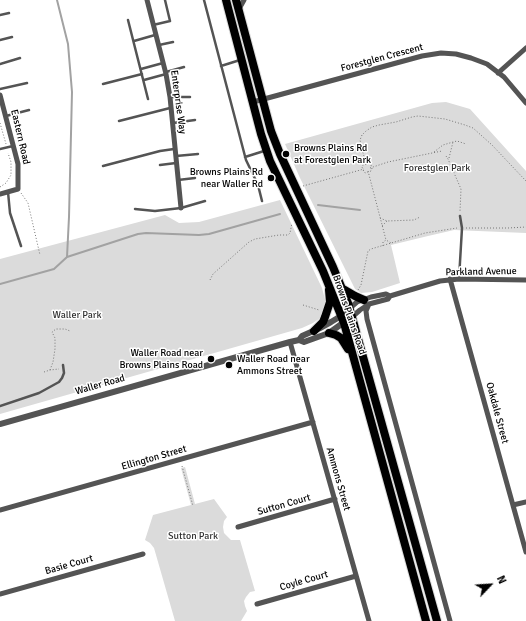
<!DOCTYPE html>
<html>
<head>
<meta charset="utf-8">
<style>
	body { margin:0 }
	#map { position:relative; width:526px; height:621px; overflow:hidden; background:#fff; font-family:Signika,sans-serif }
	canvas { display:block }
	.north { position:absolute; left:470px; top:565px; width:40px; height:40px; -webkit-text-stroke:3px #fff; paint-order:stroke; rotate:65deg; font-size:11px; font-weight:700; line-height:16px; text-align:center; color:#000 }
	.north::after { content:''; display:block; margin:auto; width:14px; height:18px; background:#000; clip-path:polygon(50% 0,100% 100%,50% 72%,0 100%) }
</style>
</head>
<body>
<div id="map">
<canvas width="526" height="621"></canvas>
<div class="north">N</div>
</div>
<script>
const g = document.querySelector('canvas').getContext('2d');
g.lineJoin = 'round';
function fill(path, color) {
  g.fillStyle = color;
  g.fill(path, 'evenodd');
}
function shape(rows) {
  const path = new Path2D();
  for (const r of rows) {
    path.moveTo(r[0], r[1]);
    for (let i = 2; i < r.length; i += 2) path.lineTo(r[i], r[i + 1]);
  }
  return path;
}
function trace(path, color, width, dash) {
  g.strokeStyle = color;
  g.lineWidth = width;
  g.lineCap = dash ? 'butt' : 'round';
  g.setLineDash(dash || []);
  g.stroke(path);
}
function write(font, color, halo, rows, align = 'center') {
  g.font = font + ' Signika,sans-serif';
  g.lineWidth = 3;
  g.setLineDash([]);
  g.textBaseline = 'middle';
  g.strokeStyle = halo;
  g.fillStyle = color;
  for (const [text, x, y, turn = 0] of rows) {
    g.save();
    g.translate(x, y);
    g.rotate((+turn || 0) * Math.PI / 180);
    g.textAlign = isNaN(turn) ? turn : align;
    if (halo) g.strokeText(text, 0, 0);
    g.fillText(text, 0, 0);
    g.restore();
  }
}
fill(shape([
	[446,102,470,109,526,171,526,233,454,230,428,236,391,245,400,283,372,292,361,293,355,289,300,178,285,144,432,103],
	[280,200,322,288,326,303,325,310,319,319,313,323,302,328,0,414,0,259,165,215,179,223,199,222],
	[185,467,195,504,214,499,227,517,224,521,223,527,224,533,231,540,240,540,255,591,250,592,246,597,244,601,245,606,247,611,241,621,175,621,154,548,150,543,145,540,153,515,191,505,181,468]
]), '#dbdbdb');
trace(shape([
	[318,205,360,210],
	[67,257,138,234,146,233,199,235,209,234,280,214],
	[0,284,54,269,67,257,69,217,72,92,68,44,57,0]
]), '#a2a2a2', 2);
const primary = shape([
	[226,0,261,134,270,161,323,271,344,323,426,621],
	[236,0,271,131,280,154,333,267,348,303,437,621],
	[343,289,355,296,364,300],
	[314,331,323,322,325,317,330,302,329,290],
	[329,333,336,335,341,338,348,349]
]);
trace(primary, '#dbdbdb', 10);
trace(shape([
	[0,123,6,144],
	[434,152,443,145,453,142,457,141,466,144],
	[446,156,448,159,461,189,460,211],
	[449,158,453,142],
	[369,163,371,165,372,169,371,171,365,173,364,172,362,167,363,165,369,163],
	[366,165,360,140,362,135,366,131,372,127,379,125,396,122,412,117,418,116,445,119,465,125,473,128,492,145,526,181],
	[370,168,388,162,442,151],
	[368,171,386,240],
	[303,186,364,169],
	[0,187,6,183,11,175,11,162,8,153],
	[21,193,28,203,40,255],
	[380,218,387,221,414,220,420,217],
	[382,226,387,221],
	[466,228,508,228,526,227],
	[383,246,383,242,386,240,391,243],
	[210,280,213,274,249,242,255,239,279,235,288,235,290,233,292,223],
	[358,290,361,285,368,251,371,249,425,233,457,228],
	[303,305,319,310],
	[50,370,53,362,55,349,55,338,52,332,56,329,65,329,70,331,71,331],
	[44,372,50,370,59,369],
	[182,466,193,506]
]), '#767676', 1, [1, 2]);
trace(shape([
	[204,0,246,160,258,185,262,201],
	[0,15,9,13],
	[128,20,148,99],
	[153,25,170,21,165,0],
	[0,40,12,37],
	[134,41,155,35],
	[159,45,173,42],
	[0,64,20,58],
	[221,66,240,60],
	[141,69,163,63],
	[166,72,184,67],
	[144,80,166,74],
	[103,84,142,74],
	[0,89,27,83],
	[170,97,190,97],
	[6,116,29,110],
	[119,121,170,108],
	[173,123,195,120],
	[0,149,13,146],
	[176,156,198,154],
	[245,157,264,151],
	[160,165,176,163],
	[103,166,160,151,174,149],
	[178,180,195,178],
	[8,192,10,213,21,246],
	[135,209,155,211,181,208,205,201],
	[459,279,462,228,460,216],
	[0,406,39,393,59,382,62,378,64,373,63,365]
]), '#545454', 2.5);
trace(shape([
	[147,0,166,74,170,97,181,208],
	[239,9,244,0],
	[498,73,526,48],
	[0,95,18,164,18,189,0,194],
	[253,102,422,56,441,53,456,54,471,58,487,64,504,77,526,103],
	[450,279,526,552],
	[369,304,366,311,367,319,450,621],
	[350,308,357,302,371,297,386,294,390,296],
	[352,317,360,310,369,304,388,299,390,296,440,281,459,279,526,280],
	[290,342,369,621],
	[513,505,526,502],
	[0,510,313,422],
	[238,527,335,499],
	[0,594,143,554],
	[257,604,356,576]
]), '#545454', 5);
trace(shape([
	[299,340,302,336,320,328,331,322,341,316,350,308],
	[0,424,290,342,299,340,304,342,329,333,347,320]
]), '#545454', 6);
trace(primary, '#000', 8);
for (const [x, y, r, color] of [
	[286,154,4,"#000"],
	[271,178,4,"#000"],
	[211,359,4,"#000"],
	[229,365,4,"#000"]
]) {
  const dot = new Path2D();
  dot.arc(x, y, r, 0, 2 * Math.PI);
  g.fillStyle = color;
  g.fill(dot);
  trace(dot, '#fff', 1.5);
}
write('10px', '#000', '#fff', [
	["Forestglen Crescent",382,58,-15],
	["Enterprise Way",178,102,82],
	["Eastern Road",20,137,77],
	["Parkland Avenue",481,272,-1],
	["Browns Plains Road",349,315,71],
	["Waller Road",100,385,-16],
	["Oakdale Street",497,413,75],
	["Ellington Street",154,458,-16],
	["Ammons Street",338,479,74],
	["Sutton Court",284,505,-16],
	["Basie Court",69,565,-16],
	["Coyle Court",304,581,-16]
]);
write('10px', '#000', '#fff', [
	["Browns Plains Rd",294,148],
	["at Forestglen Park",294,160],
	["Browns Plains Rd",263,172,"right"],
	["near Waller Rd",263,184,"right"],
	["Waller Road near",203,353,"right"],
	["Browns Plains Road",203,365,"right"],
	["Waller Road near",237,359],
	["Ammons Street",237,371]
], 'left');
write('10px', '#323232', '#fff', [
	["Forestglen Park",437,168],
	["Waller Park",77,315],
	["Sutton Park",193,536]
]);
</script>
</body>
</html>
